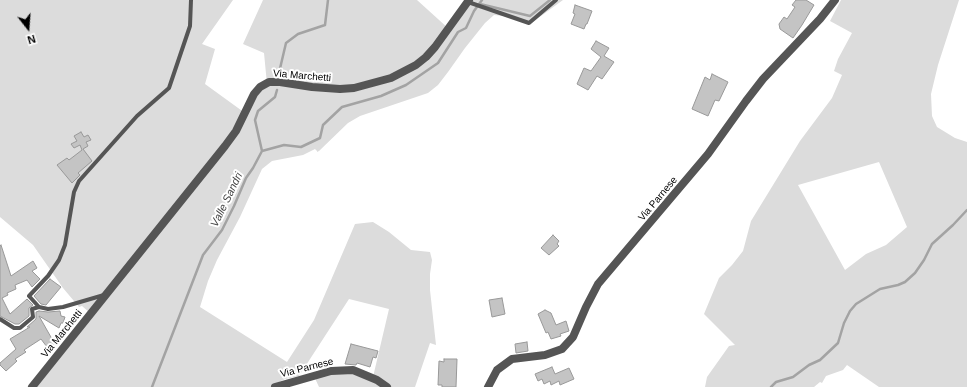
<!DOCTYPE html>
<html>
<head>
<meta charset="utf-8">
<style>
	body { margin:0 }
	#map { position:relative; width:967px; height:387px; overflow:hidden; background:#fff; font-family:Helvetica,sans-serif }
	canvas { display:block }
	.north { position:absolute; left:8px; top:8px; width:40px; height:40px; -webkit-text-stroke:3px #fff; paint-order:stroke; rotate:163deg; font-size:11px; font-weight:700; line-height:16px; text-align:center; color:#000 }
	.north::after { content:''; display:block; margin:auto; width:14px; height:18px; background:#000; clip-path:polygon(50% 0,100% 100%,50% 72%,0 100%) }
</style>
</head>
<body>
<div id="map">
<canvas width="967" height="387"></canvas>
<div class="north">N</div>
</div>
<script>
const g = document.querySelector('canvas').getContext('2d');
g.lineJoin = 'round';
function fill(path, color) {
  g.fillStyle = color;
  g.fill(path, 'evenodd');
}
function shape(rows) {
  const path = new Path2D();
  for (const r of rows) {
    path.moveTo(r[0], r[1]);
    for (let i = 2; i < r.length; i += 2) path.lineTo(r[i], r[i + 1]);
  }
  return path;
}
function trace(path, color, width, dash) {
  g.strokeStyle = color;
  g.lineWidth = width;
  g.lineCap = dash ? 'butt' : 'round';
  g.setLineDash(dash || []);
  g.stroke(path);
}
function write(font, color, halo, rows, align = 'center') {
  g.font = font + ' Helvetica,sans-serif';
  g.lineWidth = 4;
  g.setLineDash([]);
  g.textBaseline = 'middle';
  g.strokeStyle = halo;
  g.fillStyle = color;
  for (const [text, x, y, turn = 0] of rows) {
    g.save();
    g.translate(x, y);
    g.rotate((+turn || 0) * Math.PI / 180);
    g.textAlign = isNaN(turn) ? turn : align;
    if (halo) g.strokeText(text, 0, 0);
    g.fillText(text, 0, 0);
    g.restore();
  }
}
fill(shape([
	[0,0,233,0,202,44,215,49,205,84,245,113,256,93,267,84,264,53,243,44,263,0,417,0,449,29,469,0,563,0,530,24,504,16,494,15,485,23,465,48,448,72,438,85,428,93,360,116,348,123,319,151,317,152,317,151,315,149,303,155,272,161,262,169,240,217,217,260,208,281,200,307,287,362,314,320,355,224,373,222,389,232,411,250,430,252,432,260,430,274,430,290,436,345,430,343,415,387,319,387,313,374,336,369,373,377,389,309,349,299,299,376,285,379,273,385,271,387,34,387,90,313,82,306,79,307,63,288,33,245,0,217],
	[841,0,959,0,938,65,931,94,932,116,937,127,955,138,967,142,967,387,879,387,847,365,843,370,826,376,822,383,820,382,814,387,705,387,707,377,729,346,735,345,704,314,719,278,732,265,743,251,751,221,800,141,832,98,842,75,834,71,838,59,852,33,830,21],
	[879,162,907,227,886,245,866,254,845,270,798,185]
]), '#dcdcdc');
trace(shape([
	[480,4,530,16,550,0],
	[278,77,286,43,298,34,325,25,328,0],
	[262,151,284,145,301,147,320,138,323,125,342,107,381,96,406,85,438,63,458,32,466,28,474,11,482,0],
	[152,387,203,255,222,230,234,206,246,178,253,168,262,151,255,120,258,111,275,97,277,90],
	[771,387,776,382,793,377,809,365,820,360,838,343,844,323,850,311,856,304,880,289,898,285,905,282,915,273,924,260,932,244,953,225,967,210]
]), '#a3a3a3', 2.5);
const building = shape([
	[796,0,806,0,814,5,802,25,793,38,780,29,779,24,784,17,787,19,795,7,792,5,796,0],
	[575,5,592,11,587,24,586,24,584,29,571,24,575,14,573,13,575,5],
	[596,41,609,48,604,56,614,62,602,79,597,76,588,90,577,84,584,68,591,71,601,57,591,49,596,41],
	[712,74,728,82,719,101,715,100,708,116,692,109,705,77,710,80,712,74],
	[81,132,84,137,88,135,91,140,86,142,88,146,83,149,92,161,78,173,80,175,72,183,57,165,67,158,69,160,82,150,80,145,74,148,71,144,77,141,74,136,81,132],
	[553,235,559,241,557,244,559,246,549,255,541,248,553,235],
	[1,245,11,276,33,261,37,268,32,271,40,279,32,287,27,280,15,285,16,289,7,293,8,295,2,298,10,314,27,299,33,305,29,308,29,316,19,324,15,324,0,316,0,246,1,245],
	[50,279,61,287,46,305,41,304,34,296,50,279],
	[502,298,505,314,492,317,489,300,502,298],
	[545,310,551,313,556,325,566,321,569,331,560,334,561,336,551,339,548,332,546,333,538,314,545,310],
	[39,311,48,312,60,311,61,316,65,317,63,323,61,323,59,328,39,316,56,346,50,351,41,339,24,350,26,352,15,359,17,361,6,371,0,365,0,363,16,349,10,339,30,327,27,327,36,319,36,312,39,311],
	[527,342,528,351,516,353,515,344,527,342],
	[351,344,378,351,376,358,373,357,370,367,357,363,356,365,345,364,351,344],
	[444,359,457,359,456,387,442,387,442,385,438,385,439,361,444,362,444,359],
	[552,367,555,374,569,368,574,379,560,385,559,381,551,385,550,381,544,384,542,379,538,381,535,374,552,367]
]);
fill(building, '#c4c4c4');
trace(building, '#999', 1);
trace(shape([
	[468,2,529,23,556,0],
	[104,295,63,307,48,309,39,307,29,296,48,276,59,260,65,245,74,192,79,181,137,116,169,88,190,26,191,0],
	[0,319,14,328,20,328,33,317,32,309,39,307]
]), '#555', 4);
trace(shape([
	[32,387,225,146,236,131,254,94,260,87,269,82,280,82,312,87,340,89,354,88,391,78,416,65,426,57,435,47,469,0],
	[275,387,331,371,353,370,377,380,387,387],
	[488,387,497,370,512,359,545,355,562,349,573,337,586,307,598,284,708,154,746,101,763,79,820,19,835,0]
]), '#555', 8);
write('10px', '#000', '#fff', [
	["Via Marchetti",302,76,5],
	["Via Parnese",658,199,-50],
	["Via Marchetti",62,334,-51],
	["Via Parnese",307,368,-14]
]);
write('italic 11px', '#444', '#fff', [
	["Valle Sandri",227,200,-64]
]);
</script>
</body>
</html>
